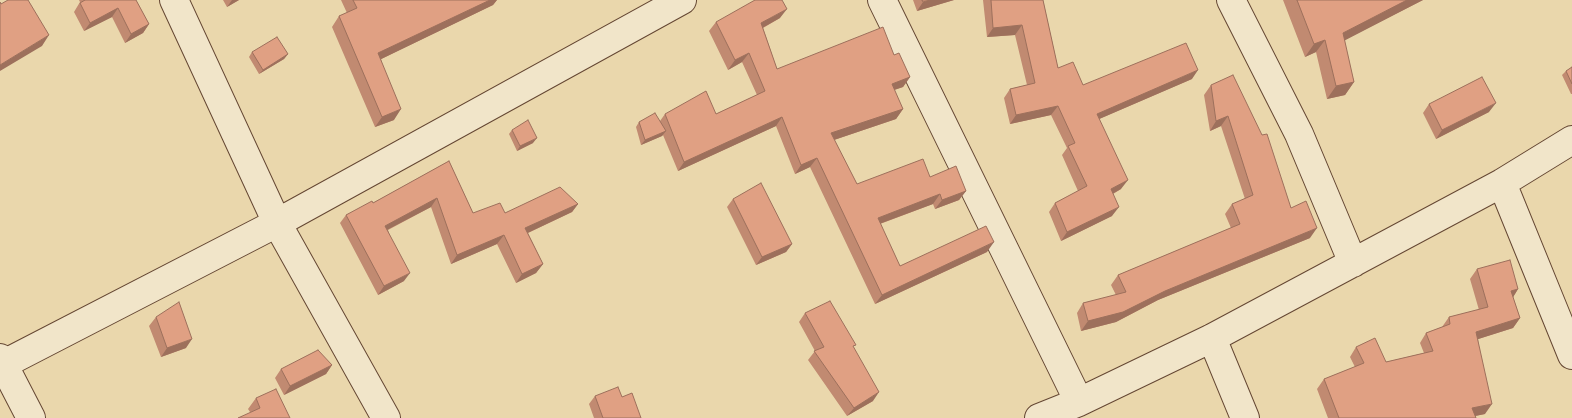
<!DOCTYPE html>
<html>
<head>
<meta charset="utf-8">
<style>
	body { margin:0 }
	canvas { display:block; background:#ead7ac }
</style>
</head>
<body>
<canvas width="1572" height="418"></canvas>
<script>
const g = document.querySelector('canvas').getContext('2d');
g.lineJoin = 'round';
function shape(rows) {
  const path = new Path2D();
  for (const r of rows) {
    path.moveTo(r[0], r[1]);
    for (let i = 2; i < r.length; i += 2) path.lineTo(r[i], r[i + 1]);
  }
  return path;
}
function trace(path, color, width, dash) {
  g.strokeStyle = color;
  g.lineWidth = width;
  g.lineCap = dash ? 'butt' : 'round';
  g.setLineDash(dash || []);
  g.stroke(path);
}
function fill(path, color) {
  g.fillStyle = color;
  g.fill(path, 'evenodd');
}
const minor = shape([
	[174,0,277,223,386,418],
	[882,0,1079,402],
	[1231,0,1299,134,1353,263],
	[1502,183,1572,355],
	[1212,338,1245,418],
	[0,358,31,418],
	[0,366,277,223,682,0],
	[1039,418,1079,402,1212,338,1502,183,1572,140]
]);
trace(minor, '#654733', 30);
trace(minor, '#f1e5c9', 28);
fill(shape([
	[79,0,136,0,149,24,143,33,125,43,112,17,84,31,74,12,80,2],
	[223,0,239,0,227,7],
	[341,0,497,0,493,5,381,59,394,120,375,127,332,27,339,16,347,13],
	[913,0,954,0,917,11],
	[983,0,1043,0,1058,68,1083,85,1192,79,1099,119,1121,189,1113,194,1112,216,1061,241,1049,212,1055,203,1078,191,1062,155,1067,148,1051,115,1010,124,1004,98,1010,89,1027,85,1015,35,987,37],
	[1283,0,1423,0,1344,40,1354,82,1345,95,1327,99,1316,52,1305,57],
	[780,18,763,28,777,69,894,55,910,77,903,87,894,90,903,109,896,119,834,140,857,184,930,177,966,191,959,200,935,209,933,204,880,224,900,266,987,252,875,304,810,167,795,174,776,126,678,171,663,135,662,136,641,145,636,127,639,122,660,121,665,114,716,114,757,95,742,62,728,70,709,31,716,22],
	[252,52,288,54,284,59,259,74,249,57],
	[1572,67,1572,94,1571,94,1562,75,1566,71],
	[1211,85,1310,238,1158,300,1116,322,1081,331,1077,313,1083,303,1116,295,1111,285,1118,275,1231,228,1225,214,1232,204,1245,199,1221,126,1210,131,1204,95],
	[1429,104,1489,112,1436,139,1423,113],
	[512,130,533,143,517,151,509,134],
	[449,161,473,213,505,213,578,204,572,212,528,233,543,264,536,273,516,283,497,244,451,264,431,207,388,230,404,281,378,295,340,223,346,215,373,203],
	[733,199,792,244,786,252,756,265,727,207],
	[1477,269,1518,289,1513,297,1520,318,1513,328,1478,339,1485,414,1475,416,1476,418,1328,418,1317,389,1324,379,1355,367,1350,357,1356,347,1386,362,1424,353,1420,343,1426,333,1442,327,1449,317,1479,310,1470,279],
	[805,313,854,348,873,401,847,416,808,360,815,351,799,322],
	[156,317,186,348,161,357,149,326],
	[332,365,326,374,284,395,275,378,281,369],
	[595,396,622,397,641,418,594,418,589,404],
	[256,398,290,418,250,412,248,409]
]), '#c18a71');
fill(shape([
	[232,0,239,0,227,7],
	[490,0,497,0,493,5,371,64,378,53],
	[930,0,954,0,917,11,923,2],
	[1407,0,1423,0,1334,46,1343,33],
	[118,8,112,17,84,31,90,23],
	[787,9,780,18,755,32,761,23],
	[149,24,143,33,125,43,131,34],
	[1022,25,1015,35,987,37,993,28],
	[49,35,42,46,0,71,0,65],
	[1325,40,1316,52,1305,57,1314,44],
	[749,53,742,62,728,70,735,60],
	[288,54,284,59,259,74,263,70],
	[1198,70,1192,79,1090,123,1097,114],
	[910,77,903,87,885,93,892,84],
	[1354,82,1345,95,1327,99,1336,86],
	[1496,103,1489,112,1436,139,1442,130],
	[1058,106,1051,115,1010,124,1016,115],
	[401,109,394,120,375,127,382,117],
	[903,109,896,119,825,143,831,133],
	[1228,116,1221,126,1210,131,1216,121],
	[782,117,776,126,678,171,684,162],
	[666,131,662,136,641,145,645,140],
	[537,138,533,143,517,151,520,146],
	[817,158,810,167,795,174,801,165],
	[1128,180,1121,189,1105,198,1111,189],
	[966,191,959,200,935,209,942,200],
	[940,194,933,204,871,227,878,218],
	[437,198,431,207,379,234,385,226],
	[578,204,572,212,519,237,525,228],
	[1119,207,1112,216,1061,241,1067,232],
	[1317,228,1310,238,1158,300,1116,322,1081,331,1088,321,1165,291],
	[504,235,497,244,451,264,457,255],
	[994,242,987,252,875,304,882,295],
	[792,244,786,252,756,265,762,257],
	[543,264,536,273,516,283,522,274],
	[410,273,404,281,378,295,384,286],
	[1518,289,1512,299,1511,291],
	[1520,318,1513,328,1469,342,1476,332],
	[192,339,186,348,161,357,167,348],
	[332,365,326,374,284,395,290,386],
	[879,392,873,401,847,416,854,408],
	[1492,404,1485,414,1465,418,1472,408]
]), '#9d705c');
const building = shape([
	[8,0,28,0,49,35,0,65,0,2,1,4,8,0],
	[85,0,136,0,149,24,131,34,118,8,90,23,80,3,85,0],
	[353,0,490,0,378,53,401,109,382,117,339,16,357,8,353,0],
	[755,0,782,0,787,9,761,23,777,69,883,27,894,55,899,53,910,77,892,84,903,109,831,133,857,184,923,159,930,177,956,166,966,191,942,200,940,194,878,218,900,266,986,226,994,242,882,295,817,158,801,165,782,117,684,162,665,114,706,91,716,114,765,91,749,53,735,60,716,22,755,0],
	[922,0,930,0,923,2,922,0],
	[991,0,1043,0,1058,68,1073,62,1083,85,1186,43,1198,70,1097,114,1128,180,1111,189,1119,207,1067,232,1055,203,1087,186,1068,146,1075,143,1058,106,1016,115,1010,89,1035,83,1022,25,993,28,991,0],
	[1297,0,1407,0,1343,33,1354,82,1336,86,1325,40,1314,44,1297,0],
	[277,37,288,54,263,70,252,52,277,37],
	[1572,67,1572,84,1566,71,1572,67],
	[1233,75,1262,135,1267,134,1291,208,1306,201,1317,228,1165,291,1123,312,1088,321,1083,303,1126,292,1118,275,1240,224,1232,204,1253,195,1228,116,1216,121,1211,85,1233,75],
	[1482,77,1496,103,1442,130,1429,104,1482,77],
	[655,113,666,131,645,140,639,122,655,113],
	[528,120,537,138,520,146,512,130,528,120],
	[449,161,473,213,500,203,505,213,560,187,578,204,525,228,543,264,522,274,504,235,457,255,437,198,385,226,410,273,384,286,346,215,372,201,373,203,449,161],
	[761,183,792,244,762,257,733,199,761,183],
	[1510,260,1518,289,1511,291,1520,318,1476,332,1492,404,1472,408,1476,418,1339,418,1324,379,1364,363,1356,347,1375,338,1386,362,1433,351,1426,333,1450,324,1449,317,1488,307,1477,269,1510,260],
	[830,301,856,345,853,346,879,392,854,408,814,351,824,347,805,313,830,301],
	[179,302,192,339,167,348,156,317,179,302],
	[318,350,332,365,290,386,281,369,318,350],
	[618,387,622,397,632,393,641,418,603,418,595,396,618,387],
	[276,389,290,418,238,418,260,408,256,398,276,389]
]);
fill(building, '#e0a083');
trace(building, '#9d705c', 1);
</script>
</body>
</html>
